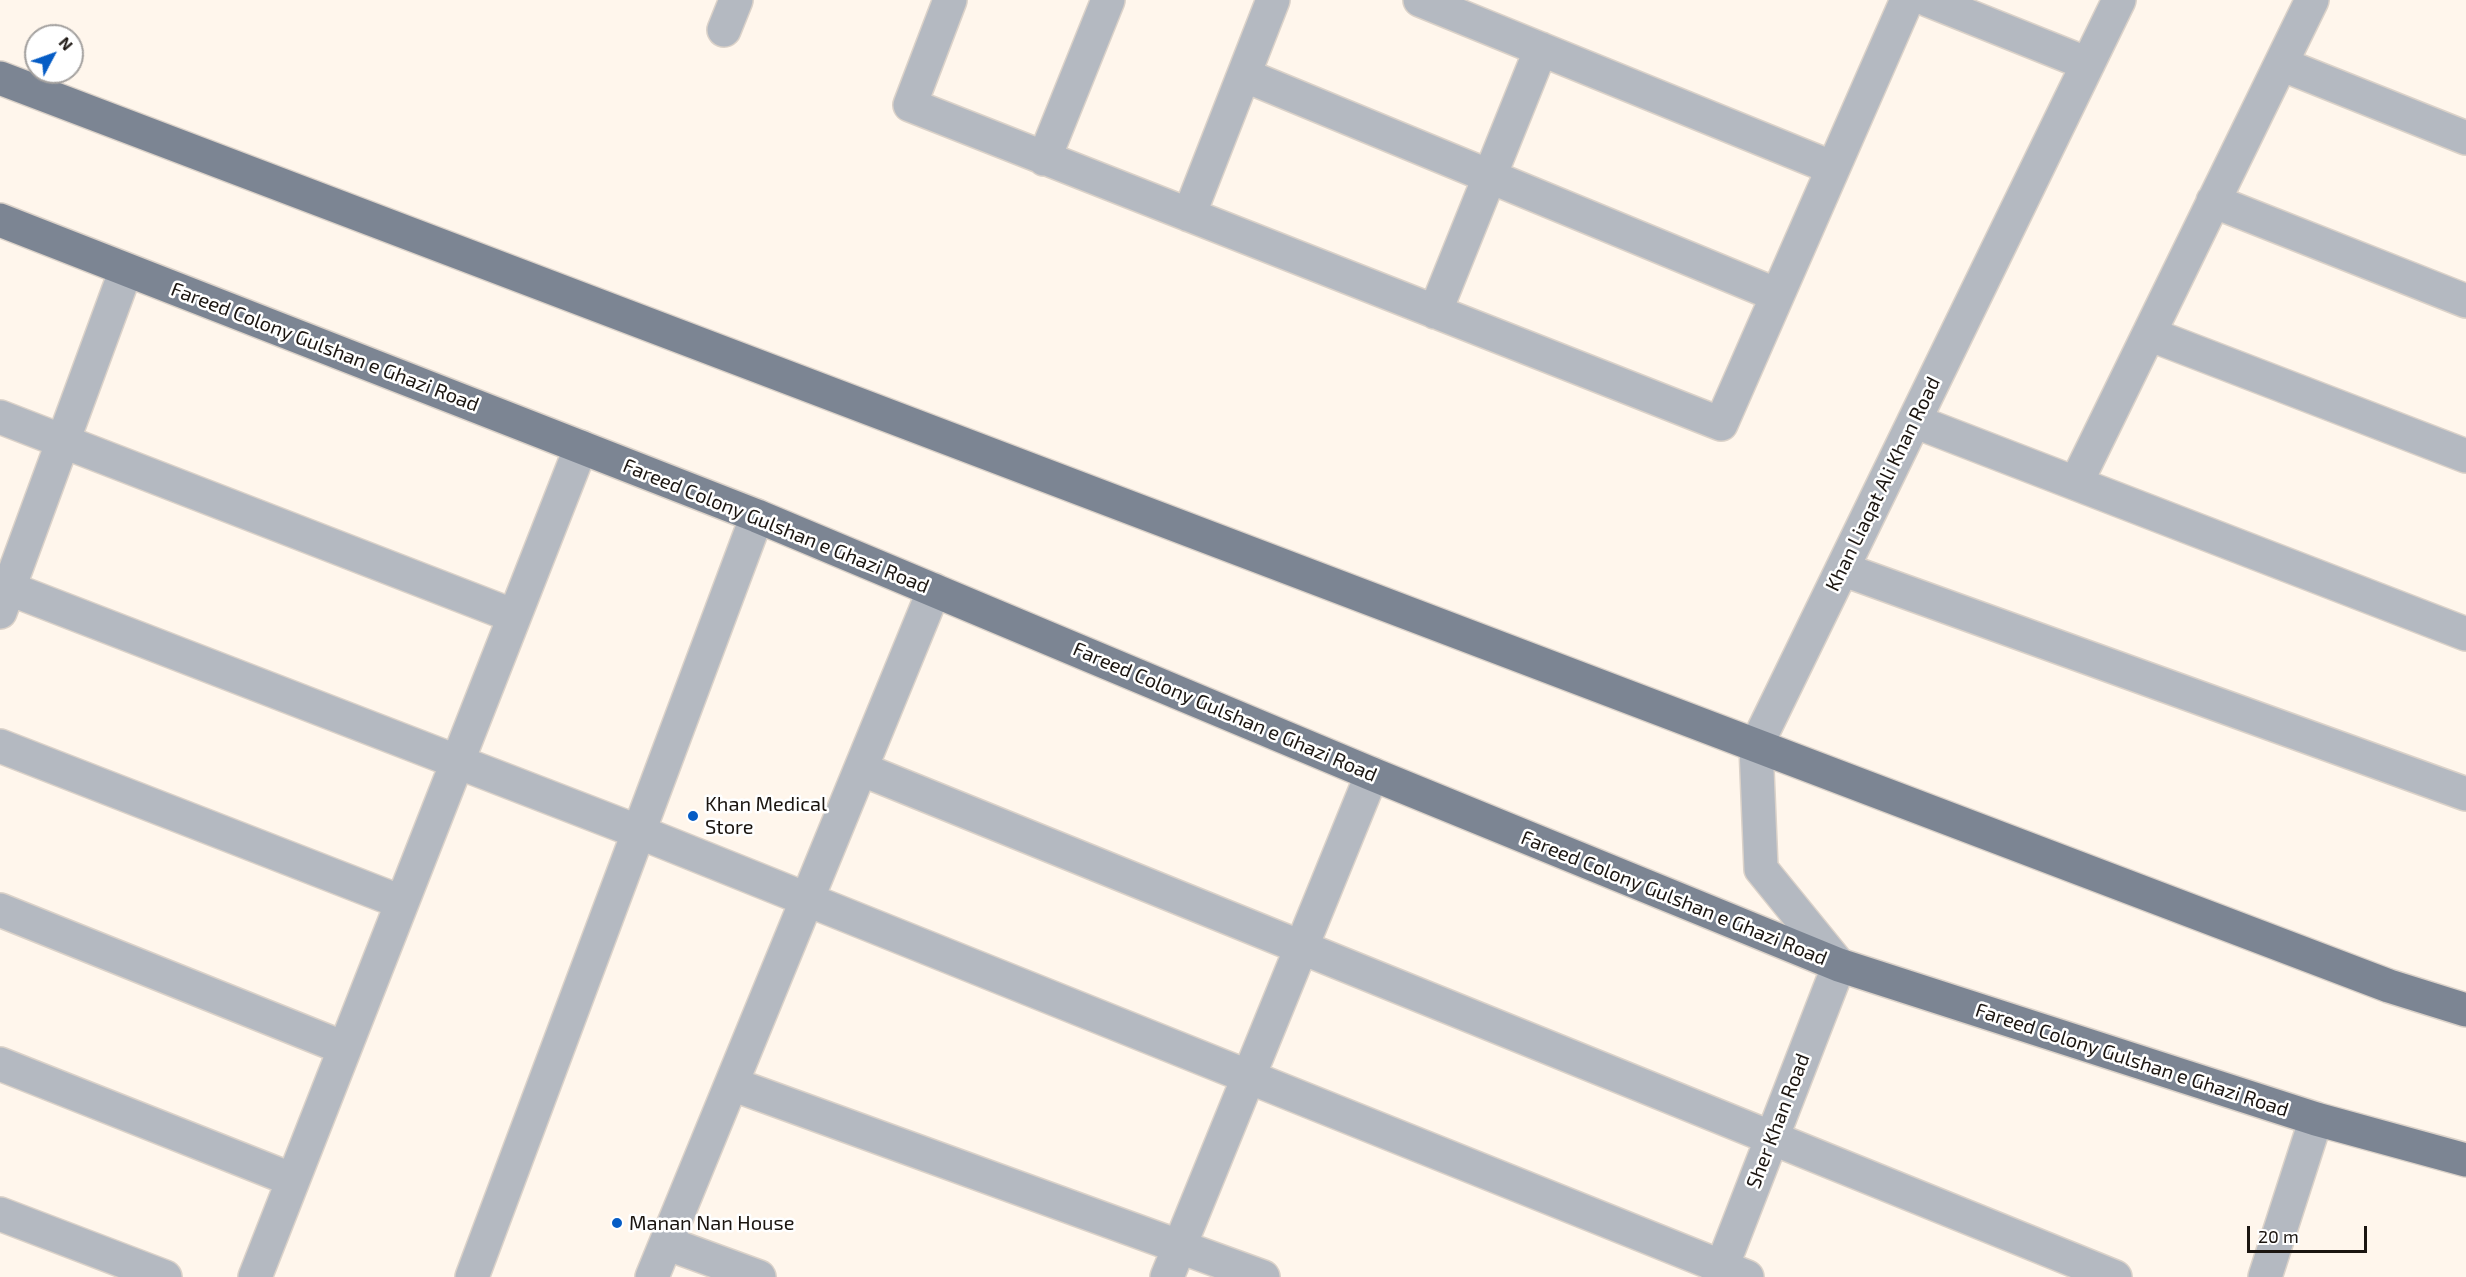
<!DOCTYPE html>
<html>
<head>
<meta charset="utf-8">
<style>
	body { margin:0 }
	#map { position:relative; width:2466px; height:1277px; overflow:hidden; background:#fff6ec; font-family:"Exo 2",sans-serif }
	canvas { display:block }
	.north { position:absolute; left:24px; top:24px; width:60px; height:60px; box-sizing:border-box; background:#fff; border:2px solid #a4a19f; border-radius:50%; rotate:49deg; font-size:16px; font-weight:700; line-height:24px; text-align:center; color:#1b1510 }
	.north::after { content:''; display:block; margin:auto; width:21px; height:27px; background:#055cc5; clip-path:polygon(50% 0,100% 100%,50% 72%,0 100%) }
	.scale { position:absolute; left:2247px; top:1226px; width:120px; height:27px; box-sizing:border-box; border:3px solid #1b1510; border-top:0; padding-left:8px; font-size:18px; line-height:21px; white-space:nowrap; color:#1b1510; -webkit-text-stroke:4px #fff; paint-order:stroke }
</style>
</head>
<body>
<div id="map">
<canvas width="2466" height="1277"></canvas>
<div class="north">N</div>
<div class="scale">20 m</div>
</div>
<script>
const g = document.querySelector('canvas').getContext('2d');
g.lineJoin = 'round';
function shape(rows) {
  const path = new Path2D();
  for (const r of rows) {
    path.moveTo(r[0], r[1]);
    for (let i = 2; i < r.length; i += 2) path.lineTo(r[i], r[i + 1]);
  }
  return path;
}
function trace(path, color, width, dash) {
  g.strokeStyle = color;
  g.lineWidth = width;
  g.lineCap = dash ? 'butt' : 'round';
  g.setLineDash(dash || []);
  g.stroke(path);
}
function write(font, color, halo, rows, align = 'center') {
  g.font = font + ' "Exo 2",sans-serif';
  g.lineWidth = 5;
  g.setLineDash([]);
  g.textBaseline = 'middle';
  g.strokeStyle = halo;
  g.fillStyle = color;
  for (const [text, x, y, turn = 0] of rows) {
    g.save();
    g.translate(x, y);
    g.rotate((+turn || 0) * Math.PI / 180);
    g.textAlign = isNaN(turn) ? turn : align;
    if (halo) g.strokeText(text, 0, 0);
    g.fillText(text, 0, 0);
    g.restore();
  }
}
const minor = shape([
	[950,0,910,105,1721,424,1907,0],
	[1420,0,1833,168],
	[1928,0,2088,64],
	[724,30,736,0],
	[2281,64,2466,138],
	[1244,75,1777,295],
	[1044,159,1108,0],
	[2213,201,2466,301],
	[1189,215,1273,0],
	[1435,312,1541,49],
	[2149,334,2466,456],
	[0,417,514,616],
	[1914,421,2466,634],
	[2076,483,2312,0],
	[1842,569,2466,794],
	[0,585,639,832,1747,1277],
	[0,612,126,270],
	[0,746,401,902],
	[861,769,2115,1277],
	[0,910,344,1048],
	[0,1064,293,1180],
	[732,1084,1263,1277],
	[0,1214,165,1277],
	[666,1243,759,1277],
	[255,1277,581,447],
	[472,1277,757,516],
	[652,1277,934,590],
	[1167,1277,1372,774],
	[1718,1277,1839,965,1761,869,1756,746,2119,0],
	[2265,1277,2316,1119]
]);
const major = shape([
	[0,78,2389,986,2466,1010],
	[0,220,757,516,1372,774,1839,965,2316,1119,2466,1160]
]);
trace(minor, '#dbd2c9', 36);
trace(major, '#dbd2c9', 36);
trace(minor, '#b4b9c1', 33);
trace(major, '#7c8593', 33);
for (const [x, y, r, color] of [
	[693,816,6,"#055cc5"],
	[617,1223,6,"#055cc5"]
]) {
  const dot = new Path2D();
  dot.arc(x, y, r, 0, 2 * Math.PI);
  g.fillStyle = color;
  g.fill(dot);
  trace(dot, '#fff', 2);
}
write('20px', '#1b1510', '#fff', [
	["Fareed Colony Gulshan e Ghazi Road",325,347,21],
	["Khan Liaqat Ali Khan Road",1883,484,-64],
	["Fareed Colony Gulshan e Ghazi Road",776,526,22],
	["Fareed Colony Gulshan e Ghazi Road",1225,712,23],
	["Fareed Colony Gulshan e Ghazi Road",1674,898,22],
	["Fareed Colony Gulshan e Ghazi Road",2132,1060,18],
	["Sher Khan Road",1778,1121,-69]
]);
write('20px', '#1b1510', '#fff', [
	["Khan Medical",705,804],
	["Store",705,827],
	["Manan Nan House",629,1223]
], 'left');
</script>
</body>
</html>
